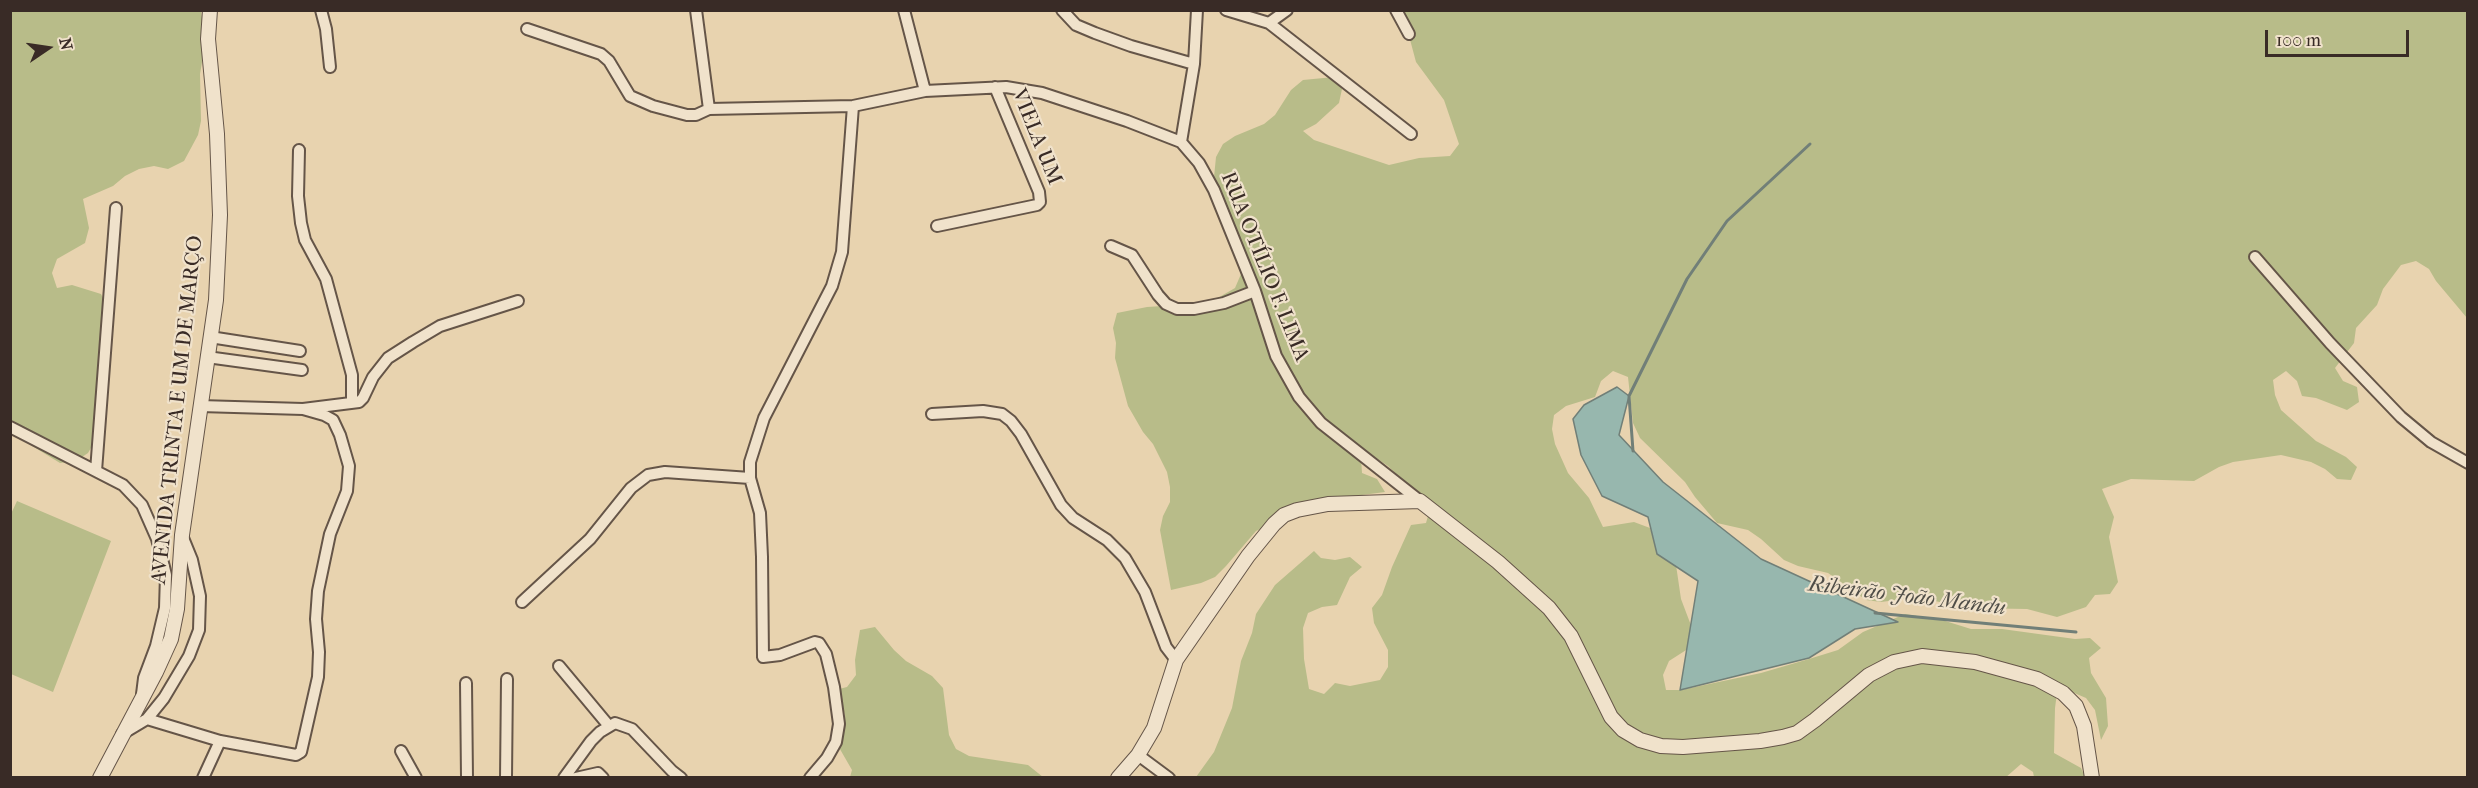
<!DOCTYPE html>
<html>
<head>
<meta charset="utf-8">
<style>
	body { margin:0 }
	#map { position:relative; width:2478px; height:788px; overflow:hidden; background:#e8d3af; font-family:"IM FELL French Canon",serif }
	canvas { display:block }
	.frame { position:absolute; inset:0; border:12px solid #392b26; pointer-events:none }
	.north { position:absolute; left:18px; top:18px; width:60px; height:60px; -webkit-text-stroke:4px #f0e2cb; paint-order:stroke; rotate:77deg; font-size:16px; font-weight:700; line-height:24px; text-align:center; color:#392b26 }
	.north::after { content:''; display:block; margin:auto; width:21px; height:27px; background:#392b26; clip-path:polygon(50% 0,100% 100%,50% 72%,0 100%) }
	.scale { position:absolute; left:2265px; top:30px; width:144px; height:27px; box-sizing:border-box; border:3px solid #392b26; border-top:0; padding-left:8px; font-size:18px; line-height:21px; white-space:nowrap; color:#392b26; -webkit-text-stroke:4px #f0e2cb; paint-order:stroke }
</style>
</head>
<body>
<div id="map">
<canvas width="2478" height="788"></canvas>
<div class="frame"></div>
<div class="north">N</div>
<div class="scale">100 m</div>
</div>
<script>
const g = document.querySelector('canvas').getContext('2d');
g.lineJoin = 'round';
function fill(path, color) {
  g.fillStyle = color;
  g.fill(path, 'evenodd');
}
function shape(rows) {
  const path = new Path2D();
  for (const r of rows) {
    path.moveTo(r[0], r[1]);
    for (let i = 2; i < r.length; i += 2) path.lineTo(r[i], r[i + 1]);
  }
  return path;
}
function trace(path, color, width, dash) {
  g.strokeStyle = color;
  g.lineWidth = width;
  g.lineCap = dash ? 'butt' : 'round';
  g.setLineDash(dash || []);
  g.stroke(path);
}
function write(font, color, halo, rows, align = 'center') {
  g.font = font + ' "IM FELL French Canon",serif';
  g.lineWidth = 4.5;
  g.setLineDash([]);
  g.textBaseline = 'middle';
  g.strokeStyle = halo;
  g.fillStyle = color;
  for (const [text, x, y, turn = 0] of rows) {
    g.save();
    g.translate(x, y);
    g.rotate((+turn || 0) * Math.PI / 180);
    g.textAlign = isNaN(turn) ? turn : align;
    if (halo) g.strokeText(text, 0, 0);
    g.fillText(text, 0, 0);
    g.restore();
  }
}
fill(shape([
	[201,10,205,44,200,74,201,121,198,135,184,161,168,169,154,166,139,169,125,176,113,186,83,199,89,228,85,243,57,259,52,273,57,288,72,285,101,294,108,308,96,439,88,453,76,461,60,463,11,433,10,11],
	[1401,11,2467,11,2467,318,2436,281,2429,269,2416,261,2401,265,2383,289,2377,305,2356,328,2354,343,2335,368,2343,381,2357,387,2359,402,2347,410,2316,398,2302,396,2297,381,2286,371,2273,380,2275,395,2281,410,2316,441,2346,457,2357,467,2351,480,2337,479,2325,469,2311,462,2281,455,2233,462,2219,467,2194,481,2131,479,2102,489,2114,517,2109,537,2118,582,2110,594,2095,595,2086,607,2057,617,2027,609,1967,608,1935,601,1918,601,1911,598,1881,602,1866,600,1828,573,1798,566,1784,560,1761,539,1748,530,1717,523,1695,497,1685,482,1640,438,1633,423,1628,377,1613,371,1601,381,1595,397,1566,406,1554,415,1552,429,1555,444,1568,473,1589,498,1603,527,1634,522,1650,528,1655,543,1676,565,1681,599,1692,628,1694,645,1669,661,1663,675,1666,690,1681,690,1761,673,1809,659,1838,650,1863,632,1905,614,1942,620,1971,629,2002,629,2075,639,2090,638,2101,648,2089,658,2091,673,2106,698,2108,726,2101,740,2095,710,2086,698,2072,692,2057,693,2055,708,2054,753,2081,768,2085,777,2034,777,2033,772,2021,764,2005,778,1196,777,1214,752,1232,708,1241,661,1252,633,1256,614,1275,585,1314,551,1321,558,1335,560,1350,557,1362,567,1350,577,1337,605,1322,607,1308,613,1303,628,1304,659,1309,689,1324,694,1335,683,1350,686,1380,680,1388,667,1388,650,1374,623,1372,608,1382,595,1392,567,1411,525,1426,523,1430,509,1388,466,1376,458,1361,458,1362,473,1377,479,1385,492,1324,500,1256,531,1226,566,1215,577,1201,583,1171,590,1160,530,1163,516,1170,502,1170,487,1167,472,1153,444,1143,432,1128,406,1115,358,1116,343,1113,328,1117,313,1147,307,1209,303,1235,288,1241,274,1213,187,1216,157,1223,144,1235,136,1264,124,1275,115,1291,90,1303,80,1334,77,1342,89,1339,103,1316,124,1303,131,1314,140,1389,165,1419,158,1450,156,1459,144,1444,100,1416,62,1408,32,1406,17],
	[17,501,111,541,53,692,11,674,10,516],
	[875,627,894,650,906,661,932,676,943,688,949,735,956,749,969,756,1028,765,1043,777,850,777,852,770,837,744,837,728,845,716,839,689,847,687,856,675,855,660,860,630]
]), '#b8bc89');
const water = shape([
	[1617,387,1629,396,1619,435,1663,482,1761,559,1898,622,1855,629,1809,658,1680,690,1698,581,1657,554,1648,517,1602,496,1581,455,1573,419,1584,405,1617,387]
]);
fill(water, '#97b7ae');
trace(water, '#717f78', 1.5);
trace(shape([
	[1633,451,1629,396,1687,279,1727,221,1810,144],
	[1875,613,2076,632]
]), '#717f78', 3);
const minor = shape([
	[321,10,326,29,330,67],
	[696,10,709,109],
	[904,10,925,91],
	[1062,10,1076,25,1095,33,1131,46,1194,64],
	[1226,10,1269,23,1287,10],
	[1396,10,1409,34],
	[1269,23,1411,134],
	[527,29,601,54,609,61,630,96,653,106,687,115,696,115,709,109,853,106,925,91,1006,87,1042,93,1127,121,1181,142,1199,163,1214,190,1255,291,1276,356,1299,397,1321,423,1420,501],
	[1181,142,1194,64,1197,10],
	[299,150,298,196,301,223,305,240,326,279,352,375,352,403],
	[937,226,1037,205,1040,202,1039,192,995,87],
	[1111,246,1132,255,1158,295,1166,304,1177,309,1194,309,1224,303,1255,291],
	[2255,257,2330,343,2401,417,2431,442,2468,463],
	[210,337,300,351],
	[207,357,302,370],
	[200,406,303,409,359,402,363,398,373,377,388,358,413,342,440,326,518,301],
	[932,414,983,411,1002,414,1011,421,1021,434,1061,505,1073,518,1107,540,1125,558,1145,592,1166,647,1176,660],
	[10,427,123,485,142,505,157,539,166,575,165,608,156,646,144,678,142,694],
	[96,471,116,208],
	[522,602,590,539,631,488,648,475,665,472,750,478],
	[559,666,609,726],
	[466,683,467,778],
	[147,719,220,741,296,755,301,752,318,677,319,652,316,619,318,591,330,534,347,491,349,466,340,435,333,420,324,415,303,409],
	[122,734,147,719,164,698,189,656,199,630,200,596,192,560,183,538],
	[401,751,416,778],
	[1138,755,1169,778],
	[203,778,220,741],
	[506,778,507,679],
	[564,778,591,741,600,732,615,723,632,729,672,771,681,778],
	[576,778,598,773,603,778],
	[810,778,827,758,836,742,839,724,834,687,826,654,819,643,815,642,780,655,763,657,762,557,760,513,750,478,750,462,764,418,832,286,842,252,853,106]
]);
const tertiary = shape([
	[100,778,156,672,171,639,177,609,182,535,216,300,220,215,217,134,208,39,210,10],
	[1118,778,1138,755,1154,728,1176,660,1248,556,1274,524,1284,515,1297,510,1328,504,1420,501,1498,562,1549,608,1571,636,1611,717,1623,730,1640,740,1661,746,1683,747,1760,741,1783,737,1797,733,1815,720,1869,675,1894,662,1922,656,1975,662,2037,679,2063,693,2076,706,2084,726,2092,778]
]);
trace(minor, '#655548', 14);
trace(tertiary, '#655548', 16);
trace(minor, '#f0e2cb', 10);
trace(tertiary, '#f0e2cb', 14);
write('21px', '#392b26', '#f0e2cb', [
	["VIELA UM",1036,137,68],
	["RUA OTÍLIO F. LIMA",1264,267,68],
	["AVENIDA TRINTA E UM DE MARÇO",178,410,-84]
]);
write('italic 22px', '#504e48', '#f0e2cb', [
	["Ribeirão João Mandu",1907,597,7]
]);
</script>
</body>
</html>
